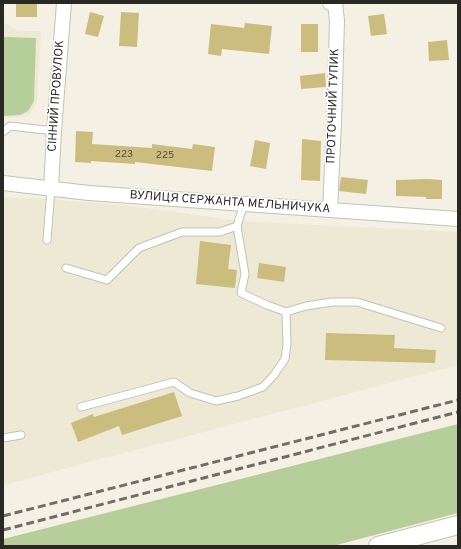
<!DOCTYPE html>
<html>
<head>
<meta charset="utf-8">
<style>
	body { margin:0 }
	#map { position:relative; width:461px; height:549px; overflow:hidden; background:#f4f1e4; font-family:Overpass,sans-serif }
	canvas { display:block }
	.frame { position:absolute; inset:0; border:4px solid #292823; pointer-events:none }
</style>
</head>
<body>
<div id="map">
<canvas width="461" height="549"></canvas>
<div class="frame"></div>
</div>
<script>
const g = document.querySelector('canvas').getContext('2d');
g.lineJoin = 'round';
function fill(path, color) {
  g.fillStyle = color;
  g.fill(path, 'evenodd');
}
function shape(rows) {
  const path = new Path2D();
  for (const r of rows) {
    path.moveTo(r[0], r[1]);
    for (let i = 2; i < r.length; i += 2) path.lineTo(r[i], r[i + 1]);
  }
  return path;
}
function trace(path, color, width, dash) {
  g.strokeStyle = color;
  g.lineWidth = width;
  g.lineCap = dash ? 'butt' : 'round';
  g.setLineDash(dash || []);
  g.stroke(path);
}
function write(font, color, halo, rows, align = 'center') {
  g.font = font + ' Overpass,sans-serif';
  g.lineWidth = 3.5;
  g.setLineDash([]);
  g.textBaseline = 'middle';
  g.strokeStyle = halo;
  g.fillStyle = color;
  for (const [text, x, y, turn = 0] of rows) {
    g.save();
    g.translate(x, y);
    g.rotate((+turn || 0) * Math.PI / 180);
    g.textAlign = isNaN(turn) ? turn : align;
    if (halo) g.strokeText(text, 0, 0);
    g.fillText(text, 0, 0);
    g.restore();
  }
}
fill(shape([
	[3,22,18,31,41,31,37,102,30,114,23,117,5,118,3,119],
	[3,197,49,199,124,205,239,221,458,232,458,365,3,485]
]), '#eee9d4');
fill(shape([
	[3,37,36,38,34,101,28,111,20,115,3,116],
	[458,424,458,513,333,546,3,546,3,539]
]), '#b6ce99');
fill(shape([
	[16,3,37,3,37,17,16,17],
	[90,12,104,16,98,37,85,34],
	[121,12,139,13,137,47,119,46],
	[384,14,387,34,371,36,368,16],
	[245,23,272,26,269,54,222,49,221,56,208,54,211,24,244,28],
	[301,24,318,24,318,52,301,52],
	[447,40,449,60,429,61,428,42],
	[325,73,326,87,301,89,300,76],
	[76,131,93,132,92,144,152,148,152,144,192,149,193,144,215,147,212,171,135,162,135,164,91,161,91,163,75,162],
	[302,139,321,141,320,181,301,180],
	[255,140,270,143,266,169,250,166],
	[341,177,368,180,366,194,339,191],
	[427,179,442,180,442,199,426,199,426,197,396,196,396,180],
	[200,241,231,245,228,269,237,270,235,288,196,284],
	[259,263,286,267,284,282,257,278],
	[326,333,395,335,394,348,436,350,435,363,325,360],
	[174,392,182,416,122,435,119,426,78,442,71,423,93,414,94,417]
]), '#cbbd7e');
const service = shape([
	[3,132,10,126,54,131],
	[237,226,245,274,241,293,267,305,286,312,306,306,332,302,357,302,441,328],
	[47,240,51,189],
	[66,268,107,280,139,248,182,232,220,232,237,226,244,204],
	[81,407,174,382,190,393,216,401,238,396,263,387,274,375,285,359,287,344,286,312],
	[3,438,21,435]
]);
const minor = shape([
	[330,3,335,3,337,21,334,122,330,210],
	[3,183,89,193,458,219],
	[51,189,54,131,64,3]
]);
const tertiary = shape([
	[378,546,458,525]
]);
trace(service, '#c4c1b4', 9);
trace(minor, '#c4c1b4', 16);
trace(tertiary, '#c4c1b4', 20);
trace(service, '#fff', 7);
trace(minor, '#fff', 14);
trace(tertiary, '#fff', 18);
trace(shape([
	[3,516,458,400],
	[3,530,458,412]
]), '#6f6e66', 3, [8, 4]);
write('10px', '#524d3a', null, [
	["223",124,155],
	["225",165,156]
]);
write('12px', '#292823', '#fff', [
	["СІННИЙ ПРОВУЛОК",57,96,-86],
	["ПРОТОЧНИЙ ТУПИК",334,106,-88],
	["ВУЛИЦЯ СЕРЖАНТА МЕЛЬНИЧУКА",230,203,4]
]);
</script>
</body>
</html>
